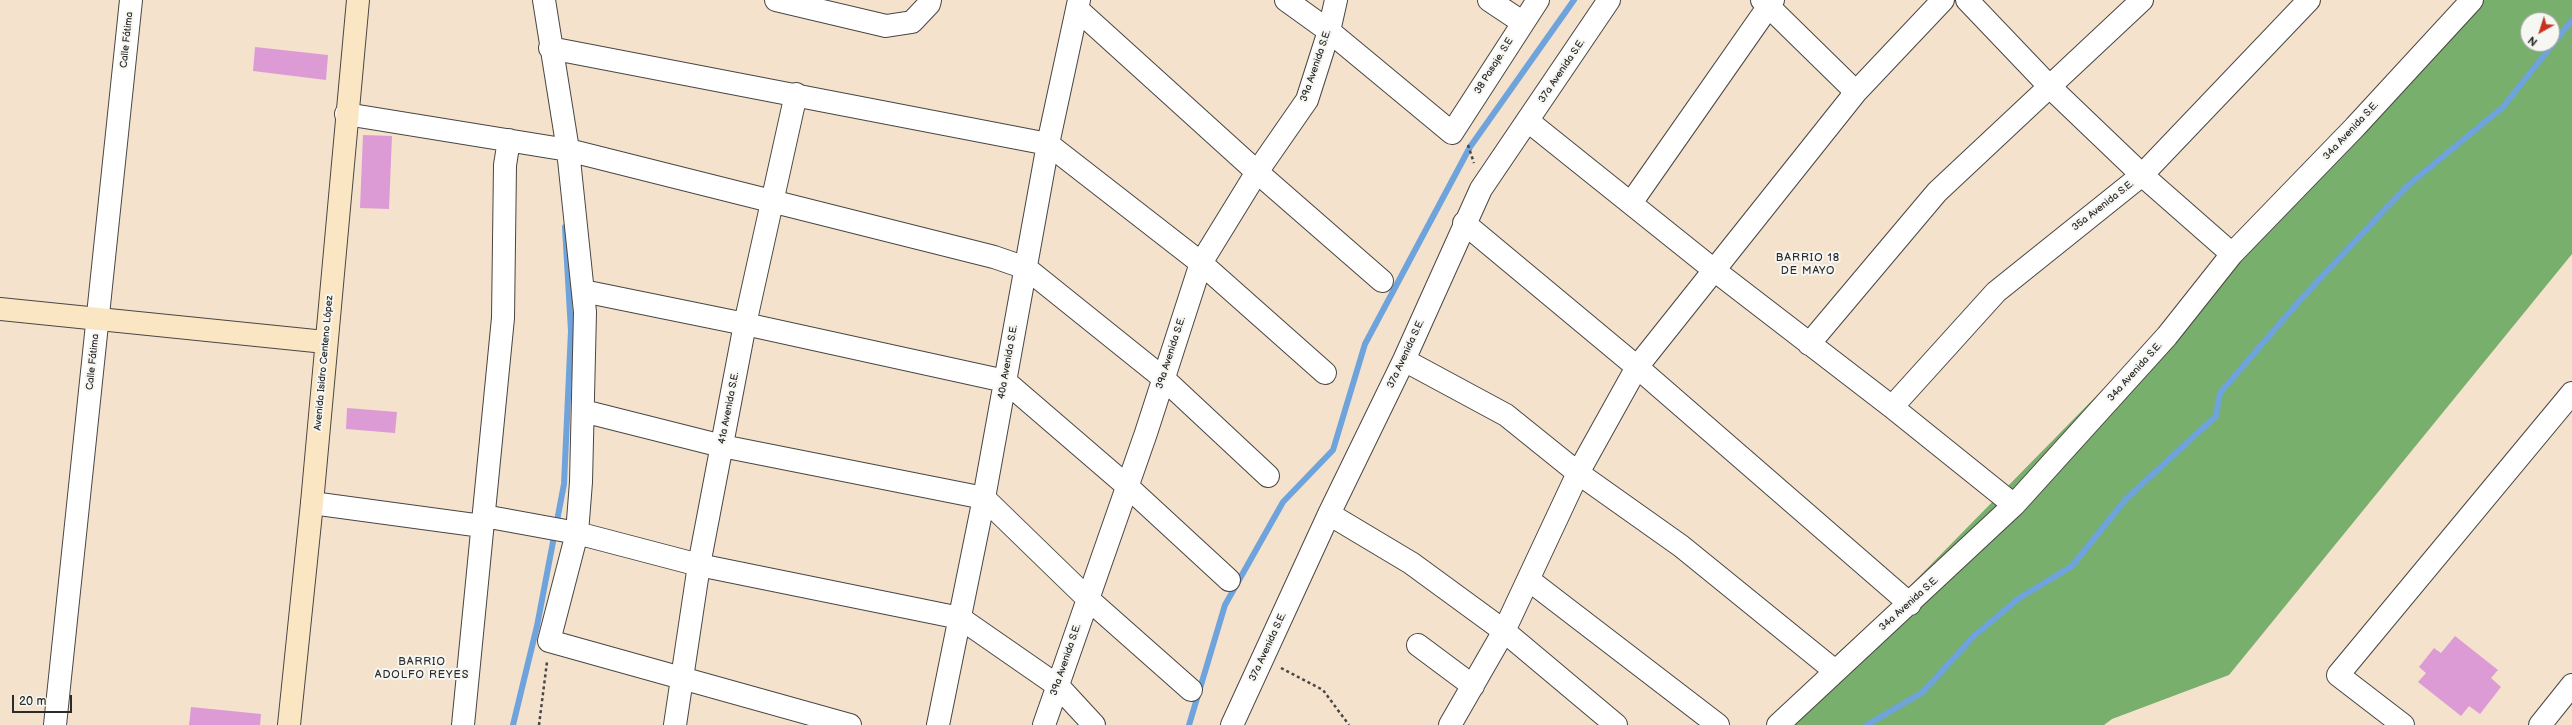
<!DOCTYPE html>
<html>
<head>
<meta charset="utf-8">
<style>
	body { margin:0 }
	#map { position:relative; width:2572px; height:725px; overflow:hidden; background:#f4e2cd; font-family:"Balsamiq Sans",sans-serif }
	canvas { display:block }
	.north { position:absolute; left:2520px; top:12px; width:40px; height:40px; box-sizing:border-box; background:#f6f6f2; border:1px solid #a5a5a2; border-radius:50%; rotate:219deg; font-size:11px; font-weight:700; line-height:16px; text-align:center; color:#2b2b2b }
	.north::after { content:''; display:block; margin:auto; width:14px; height:18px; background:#c8321e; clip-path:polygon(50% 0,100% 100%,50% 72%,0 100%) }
	.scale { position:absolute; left:12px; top:695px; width:60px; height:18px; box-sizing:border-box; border:2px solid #2b2b2b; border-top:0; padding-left:5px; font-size:12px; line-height:14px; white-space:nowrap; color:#2b2b2b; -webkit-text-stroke:3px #f6f6f2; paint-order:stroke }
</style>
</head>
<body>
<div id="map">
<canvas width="2572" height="725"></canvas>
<div class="north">N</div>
<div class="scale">20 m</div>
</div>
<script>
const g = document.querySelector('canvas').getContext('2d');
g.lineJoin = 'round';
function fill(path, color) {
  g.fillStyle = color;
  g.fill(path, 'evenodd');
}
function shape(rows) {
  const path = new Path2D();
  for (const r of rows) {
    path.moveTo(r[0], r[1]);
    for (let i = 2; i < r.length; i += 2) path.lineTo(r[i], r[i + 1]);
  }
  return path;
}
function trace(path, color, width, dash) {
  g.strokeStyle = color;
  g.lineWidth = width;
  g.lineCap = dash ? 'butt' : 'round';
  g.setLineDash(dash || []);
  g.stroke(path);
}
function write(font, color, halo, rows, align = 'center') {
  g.font = font + ' "Balsamiq Sans",sans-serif';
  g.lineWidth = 4;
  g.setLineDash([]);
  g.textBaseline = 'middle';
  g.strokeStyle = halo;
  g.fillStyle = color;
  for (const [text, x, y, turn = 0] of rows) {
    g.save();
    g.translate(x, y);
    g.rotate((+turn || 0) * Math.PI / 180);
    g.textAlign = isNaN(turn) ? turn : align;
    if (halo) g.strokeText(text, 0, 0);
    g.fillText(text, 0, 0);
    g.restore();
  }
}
fill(shape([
	[2471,0,2572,0,2572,254,2229,675,2112,719,2104,725,1774,725,1827,663,1901,595,2163,328],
	[2528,20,2552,20,2552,44,2528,44]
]), '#78af6c');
trace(shape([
	[513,725,537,626,564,484,571,331,565,227],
	[1189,725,1225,605,1283,502,1333,450,1365,344,1470,147,1574,0],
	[1867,725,1923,692,1974,636,2018,599,2072,566,2126,499,2216,416,2220,393,2301,299,2406,187,2503,107,2572,20]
]), '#6ea3db', 6);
fill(shape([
	[255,47,328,55,326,80,253,71],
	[363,135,392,136,389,209,360,208],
	[347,408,397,412,395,433,346,429],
	[2455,636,2498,670,2491,678,2501,687,2480,714,2469,706,2461,716,2418,682,2426,673,2419,667,2434,648,2441,653],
	[191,707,261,714,260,725,189,725]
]), '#dc9bd5');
const street = shape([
	[544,0,568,150,585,312,581,482,577,533,549,641,850,725],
	[776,0,886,26,912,22,929,4,930,0],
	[1286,0,1329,31,1452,133,1538,0],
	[1489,0,1522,22],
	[1762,0,1856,92],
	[1967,0,2051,88,2142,175,2232,254],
	[1077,9,1257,172,1382,281],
	[550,48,1048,144,1201,263,1325,373],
	[346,114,568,150,994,257,1026,268,1163,378,1268,476],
	[1528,121,1714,270,1892,407,2014,505],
	[1631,203,1773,0],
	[1464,223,1637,367,1910,604],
	[583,291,745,324,1005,381,1127,486,1229,580],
	[1809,344,1937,192,2142,0],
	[1404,360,1506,415,1578,473,1681,546,1835,671],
	[1892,407,1996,292,2142,175,2309,0],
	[583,411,722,446,984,498,1087,598,1191,690],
	[312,503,482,526],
	[1329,514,1411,563,1504,631,1616,725],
	[484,516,577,533,699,565,960,618,1058,686,1094,725],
	[1529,580,1718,725],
	[1418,645,1473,686],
	[55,725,131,0],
	[463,725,503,318,505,165,509,140],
	[675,725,699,565,745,324,796,94],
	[938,725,984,498,1048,144,1079,0],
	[1044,725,1146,433,1201,263,1257,172,1307,100,1329,31,1336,0],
	[1232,725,1329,514,1404,360,1481,189,1609,0],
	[1450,725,1504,631,1578,473,1637,367,1856,92,1943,0],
	[1778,725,2014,505,2167,336,2232,254,2355,127,2472,0],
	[2403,725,2338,675,2572,393],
	[2540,725,2572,685]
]);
const secondary = shape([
	[0,309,325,342],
	[289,725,312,503,358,0]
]);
trace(street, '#494643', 24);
trace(secondary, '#494643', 24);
trace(shape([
	[1468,145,1474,163],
	[1281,668,1323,690,1349,725],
	[539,725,547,662]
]), '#494643', 2.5, [3, 3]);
trace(street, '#fff', 22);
trace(secondary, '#fbe6c4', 22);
write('10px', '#2b2b2b', '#f6f6f2', [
	["Calle Fátima",127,40,-84],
	["39a Avenida S.E.",1316,66,-71],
	["38 Pasaje. S.E",1494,66,-58],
	["37a Avenida S.E.",1562,71,-56],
	["34a Avenida S.E.",2351,131,-47],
	["35a Avenida S.E.",2103,206,-38],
	["39a Avenida S.E.",1171,353,-72],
	["37a Avenida S.E.",1406,354,-65],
	["Calle Fátima",93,362,-84],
	["40a Avenida S.E.",1008,362,-80],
	["Avenida Isidro Centeno López",324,363,-85],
	["34a Avenida S.E.",2135,372,-48],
	["41a Avenida S.E.",729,408,-79],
	["34a Avenida S.E.",1909,604,-42],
	["37a Avenida S.E.",1268,647,-65],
	["39a Avenida S.E.",1066,660,-71]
]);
g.letterSpacing = '1px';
write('11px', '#2b2b2b', '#f6f6f2', [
	["BARRIO 18",1808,258],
	["DE MAYO",1808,271],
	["BARRIO",422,662],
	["ADOLFO REYES",422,675]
]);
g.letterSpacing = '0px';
</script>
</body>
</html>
